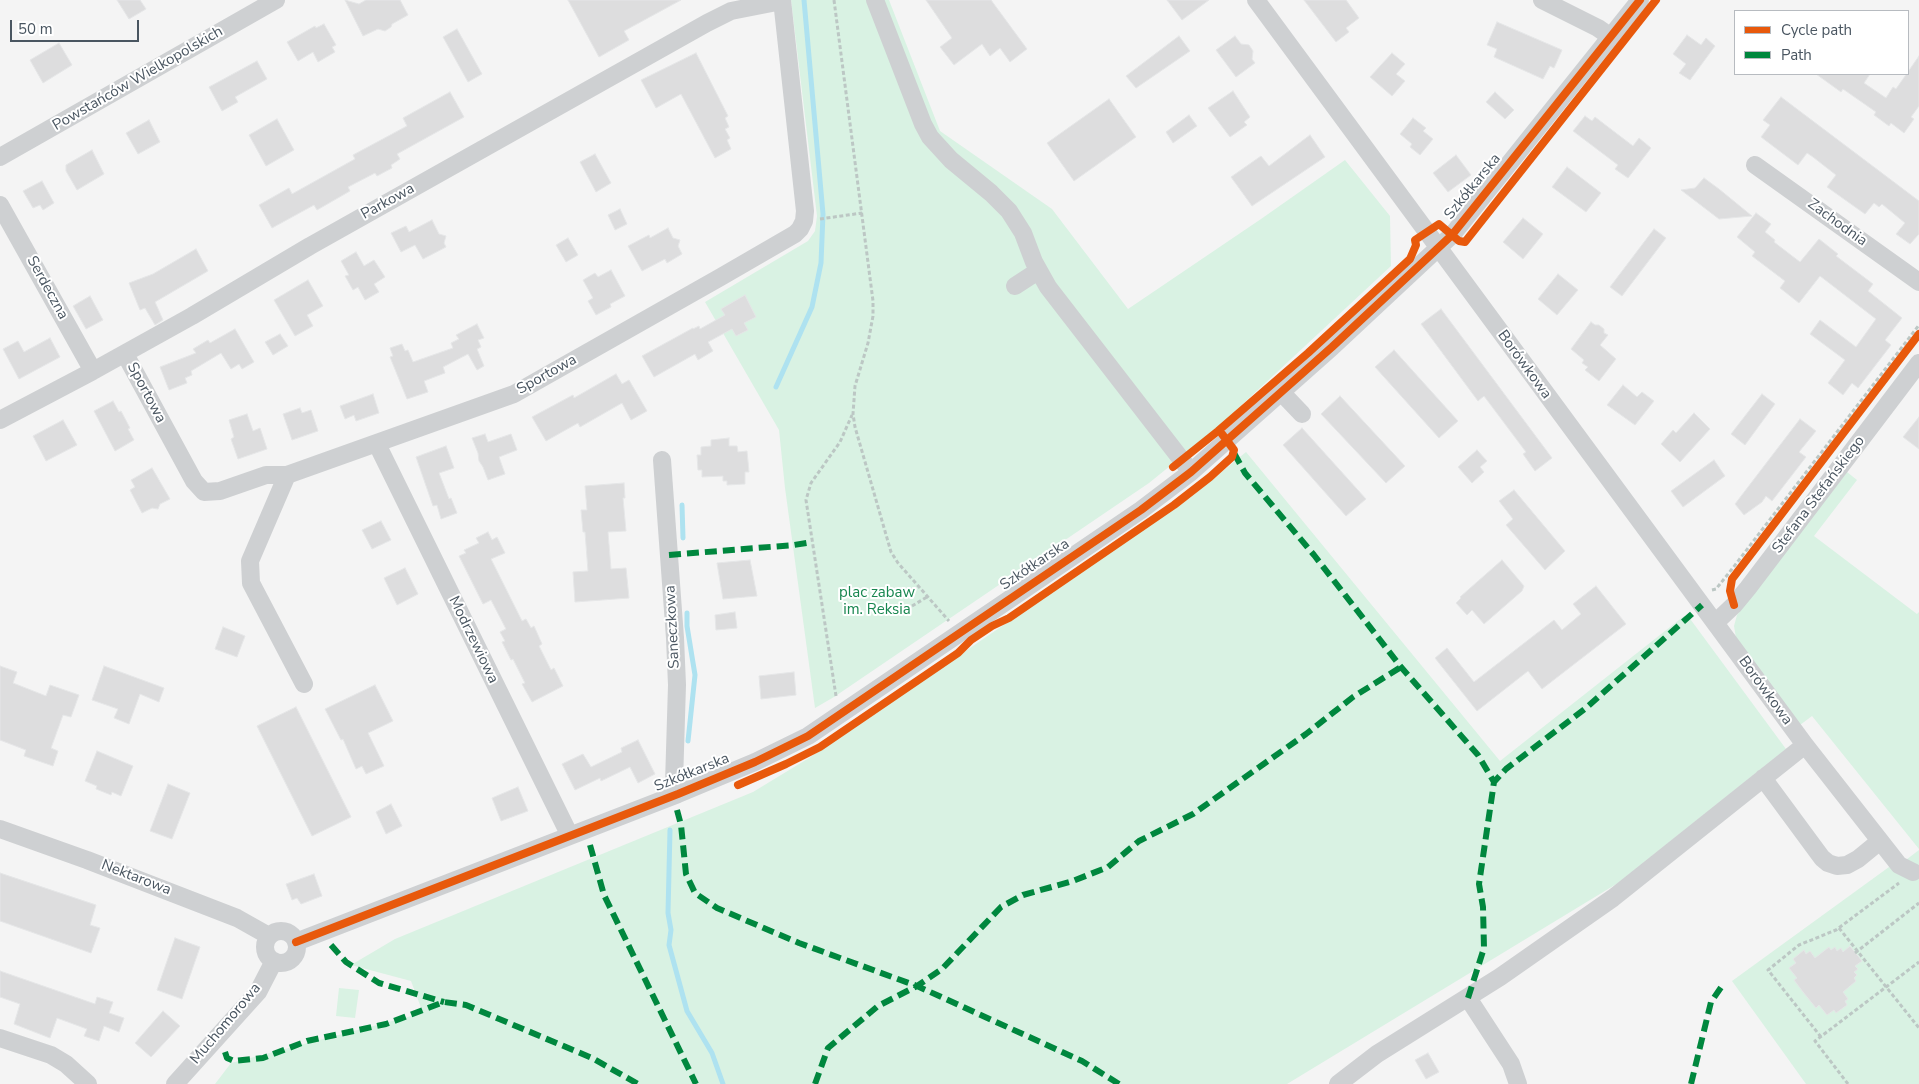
<!DOCTYPE html>
<html>
<head>
<meta charset="utf-8">
<style>
	body { margin:0 }
	#map { position:relative; width:1919px; height:1084px; overflow:hidden; background:#f4f4f4; font-family:"Nunito Sans",sans-serif }
	canvas { display:block }
	.legend { position:absolute; left:1734px; top:10px; width:175px; height:65px; box-sizing:border-box; background:#fff; border:1px solid #b7bbc0; margin:0; padding:6px 9px; list-style:none; font-size:15px; color:#4a5661 }
	.legend li { display:flex; align-items:center; gap:10px; height:25px }
	.legend b { width:25px; border:1px solid #b7bbc0 }
	.scale { position:absolute; left:10px; top:20px; width:129px; height:22px; box-sizing:border-box; border:2px solid #4a5661; border-top:0; padding-left:6px; font-size:15px; line-height:18px; white-space:nowrap; color:#4a5661; -webkit-text-stroke:4px #fff; paint-order:stroke }
</style>
</head>
<body>
<div id="map">
<canvas width="1919" height="1084"></canvas>
<ul class="legend">
<li><b style="height:6px;background:#e8590c"></b>Cycle path</li>
<li><b style="height:6px;background:#00873e"></b>Path</li>
</ul>
<div class="scale">50 m</div>
</div>
<script>
const g = document.querySelector('canvas').getContext('2d');
g.lineJoin = 'round';
function fill(path, color) {
  g.fillStyle = color;
  g.fill(path, 'evenodd');
}
function shape(rows) {
  const path = new Path2D();
  for (const r of rows) {
    if (r.length === 3) {
      path.moveTo(r[0] + r[2], r[1]);
      path.arc(r[0], r[1], r[2], 0, 2 * Math.PI);
      continue;
    }
    path.moveTo(r[0], r[1]);
    for (let i = 2; i < r.length; i += 2) path.lineTo(r[i], r[i + 1]);
  }
  return path;
}
function trace(path, color, width, dash) {
  g.strokeStyle = color;
  g.lineWidth = width;
  g.lineCap = dash ? 'butt' : 'round';
  g.setLineDash(dash || []);
  g.stroke(path);
}
function write(font, color, halo, rows, align = 'center') {
  g.font = font + ' "Nunito Sans",sans-serif';
  g.lineWidth = 4;
  g.setLineDash([]);
  g.textBaseline = 'middle';
  g.strokeStyle = halo;
  g.fillStyle = color;
  for (const [text, x, y, turn = 0] of rows) {
    g.save();
    g.translate(x, y);
    g.rotate((+turn || 0) * Math.PI / 180);
    g.textAlign = isNaN(turn) ? turn : align;
    if (halo) g.strokeText(text, 0, 0);
    g.fillText(text, 0, 0);
    g.restore();
  }
}
fill(shape([
	[791,0,889,0,940,131,1052,209,1128,309,1261,219,1345,160,1390,216,1391,266,1218,427,1149,483,834,697,815,708,785,488,779,430,705,302,808,241,815,231,817,216],
	[1246,452,1500,761,1684,616,1688,616,1786,749,1618,883,1287,1084,215,1084,231,1063,423,1013,411,981,351,965,395,939,753,792,809,758,1191,497],
	[1847,472,1857,480,1814,536,1917,614,1919,612,1919,849,1812,716,1800,725,1736,638,1734,626,1737,615],
	[1919,850,1919,1084,1806,1084,1732,981,1889,867,1894,869],
	[339,988,359,990,355,1018,336,1016]
]), '#d9f2e3');
trace(shape([
	[776,387,812,307,821,263,823,214,804,0],
	[682,505,683,538],
	[687,613,687,626,695,675,688,741],
	[670,830,668,913,671,930,669,945,687,1011,712,1053,723,1084]
]), '#aee2f0', 5);
const building = shape([
	[117,0,140,0,146,9,129,19,117,0],
	[345,0,359,4,366,0,400,0,408,15,392,24,391,27,385,31,378,29,363,36,345,0],
	[568,0,681,0,624,31,629,40,599,57,568,0],
	[926,0,991,0,1027,49,1010,62,1000,48,990,56,982,44,954,65,940,47,952,38,926,0],
	[1167,0,1209,0,1182,20,1167,0],
	[1304,0,1346,0,1359,18,1346,28,1349,32,1336,42,1304,0],
	[1497,22,1562,50,1554,68,1550,66,1543,79,1494,57,1497,49,1487,45,1497,22],
	[324,24,336,45,332,47,335,52,318,62,313,52,298,61,287,42,315,26,316,28,324,24],
	[457,29,482,74,468,82,443,37,457,29],
	[1687,35,1701,45,1706,38,1715,46,1690,80,1679,73,1686,64,1673,54,1687,35],
	[1179,36,1190,51,1136,88,1126,76,1179,36],
	[1235,36,1241,44,1249,45,1253,51,1252,59,1255,63,1236,77,1216,50,1235,36],
	[59,43,72,65,43,83,30,60,59,43],
	[696,53,728,116,725,118,729,127,725,129,730,138,727,140,731,149,715,158,681,94,656,108,641,80,696,53],
	[1392,53,1405,64,1396,74,1405,81,1392,96,1370,77,1392,53],
	[1919,56,1919,106,1911,117,1914,119,1904,133,1891,123,1889,126,1874,115,1876,112,1843,89,1841,92,1816,74,1870,74,1864,83,1886,98,1893,87,1896,89,1919,56],
	[257,61,267,79,235,97,238,102,222,111,209,87,257,61],
	[1233,91,1250,117,1244,122,1247,125,1230,137,1208,108,1233,91],
	[450,92,464,117,397,154,400,159,391,165,392,168,377,176,375,173,348,187,350,191,317,210,314,205,272,228,259,205,289,188,292,194,355,159,353,155,407,126,403,118,450,92],
	[1495,92,1514,110,1505,119,1486,102,1495,92],
	[1781,97,1919,201,1919,234,1910,244,1896,234,1905,223,1882,204,1879,207,1874,203,1865,214,1827,187,1836,175,1813,157,1807,153,1798,165,1761,137,1770,125,1763,120,1781,97],
	[1109,99,1136,137,1074,181,1047,143,1109,99],
	[1189,115,1197,126,1173,143,1166,132,1189,115],
	[1585,116,1592,121,1595,117,1633,146,1639,138,1651,148,1628,178,1615,169,1618,165,1573,131,1585,116],
	[1413,118,1426,128,1423,131,1433,139,1420,155,1410,147,1412,144,1400,134,1413,118],
	[277,119,294,150,266,166,249,135,277,119],
	[149,120,160,142,138,154,126,133,149,120],
	[1310,135,1325,157,1252,206,1231,177,1261,156,1269,166,1310,135],
	[92,150,104,174,77,190,66,171,66,165,92,150],
	[595,154,611,183,596,192,580,162,595,154],
	[1456,155,1471,175,1448,192,1433,173,1456,155],
	[1567,167,1601,193,1586,212,1552,187,1567,167],
	[1704,178,1719,189,1752,216,1719,219,1681,190,1695,188,1704,178],
	[42,181,54,203,43,210,40,205,33,208,23,191,42,181],
	[620,209,627,224,615,230,608,215,620,209],
	[1756,213,1771,224,1765,232,1775,240,1774,242,1800,262,1819,239,1838,254,1836,256,1873,284,1868,291,1902,318,1885,340,1891,345,1858,388,1852,383,1843,395,1828,383,1845,360,1810,334,1820,320,1856,347,1876,319,1820,276,1799,303,1780,288,1785,281,1752,256,1755,252,1737,237,1756,213],
	[1523,218,1543,234,1523,259,1503,242,1523,218],
	[432,220,439,234,446,236,444,243,446,247,423,259,415,245,401,252,391,233,406,226,409,232,432,220],
	[668,228,673,238,680,240,678,246,682,254,667,263,665,259,642,271,628,246,649,235,650,238,668,228],
	[1654,229,1666,238,1622,296,1610,287,1654,229],
	[568,238,578,255,566,262,556,245,568,238],
	[196,249,208,271,155,302,163,320,155,325,145,308,140,310,129,283,153,274,196,249],
	[356,252,364,266,374,260,385,277,374,284,379,292,365,300,358,287,353,290,345,276,349,275,341,261,356,252],
	[611,270,625,296,610,304,611,307,596,315,588,301,593,298,583,280,595,273,598,277,611,270],
	[1558,274,1578,290,1557,315,1538,299,1558,274],
	[308,280,323,306,307,315,313,326,295,336,274,300,308,280],
	[745,295,756,317,744,323,748,330,736,336,732,329,708,342,713,351,698,360,695,354,654,377,642,356,693,328,693,329,699,326,700,329,725,315,721,309,745,295],
	[90,296,103,320,86,329,73,306,90,296],
	[1441,309,1552,458,1535,471,1523,454,1526,452,1484,396,1478,401,1421,324,1441,309],
	[1591,322,1595,325,1599,325,1604,329,1604,333,1608,335,1600,345,1616,359,1599,381,1585,370,1588,367,1582,363,1584,360,1571,349,1591,322],
	[477,324,484,338,478,340,481,347,477,349,484,366,477,370,468,354,443,367,445,373,424,381,428,392,407,399,390,357,393,356,390,348,402,344,405,351,408,350,413,362,453,348,451,343,459,339,456,335,477,324],
	[235,329,254,362,242,369,239,364,231,369,221,353,191,371,192,375,185,378,187,383,169,390,160,367,196,353,193,349,208,340,210,343,235,329],
	[280,334,288,346,273,355,265,342,280,334],
	[50,338,60,357,19,379,3,349,18,341,24,352,50,338],
	[1394,350,1458,421,1439,438,1375,367,1394,350],
	[616,374,622,384,629,380,647,411,631,420,622,403,580,427,578,423,546,441,532,417,573,395,574,398,616,374],
	[1623,385,1637,397,1642,392,1654,401,1635,425,1607,405,1623,385],
	[373,394,379,413,356,421,354,415,345,419,340,406,373,394],
	[1762,394,1775,404,1745,445,1731,434,1762,394],
	[1340,396,1405,466,1386,483,1321,414,1340,396],
	[113,401,119,412,121,411,130,428,128,429,134,440,115,451,94,411,113,401],
	[300,408,302,413,311,410,318,431,292,440,283,414,300,408],
	[1694,413,1710,429,1680,462,1661,444,1673,430,1676,433,1694,413],
	[247,414,253,431,260,428,267,449,238,459,231,439,234,437,229,420,247,414],
	[1919,417,1919,449,1903,437,1919,417],
	[1800,419,1816,431,1799,452,1806,457,1772,501,1766,496,1762,502,1744,515,1735,504,1800,419],
	[63,420,77,445,46,461,33,436,63,420],
	[1302,428,1366,499,1346,516,1283,445,1302,428],
	[485,434,488,442,511,434,517,450,499,457,505,474,488,480,483,467,479,461,478,453,472,438,485,434],
	[729,438,729,446,737,446,738,452,747,451,749,472,745,472,745,484,727,485,727,481,723,481,723,476,702,477,702,470,698,470,697,455,701,455,701,447,711,446,711,440,729,438],
	[446,446,454,468,439,473,449,499,451,498,457,513,441,519,437,505,433,506,416,457,446,446],
	[1477,450,1487,461,1480,467,1484,472,1472,483,1458,467,1477,450],
	[1714,460,1725,476,1683,507,1671,491,1714,460],
	[152,468,170,499,160,504,158,509,152,508,142,513,130,490,135,487,131,480,152,468],
	[624,483,625,498,623,498,626,531,608,532,611,569,626,568,629,598,575,602,573,572,588,571,585,532,583,532,581,510,587,510,585,486,624,483],
	[1514,490,1565,551,1545,570,1506,525,1513,519,1499,501,1514,490],
	[381,521,391,540,372,549,362,530,381,521],
	[488,532,492,540,497,537,505,553,491,559,522,621,526,619,531,628,534,626,542,644,539,646,551,670,554,668,563,686,532,702,522,684,525,683,513,659,511,660,502,642,505,641,500,632,506,629,491,600,483,604,459,556,466,553,464,550,479,543,476,538,488,532],
	[750,560,757,596,723,599,717,563,750,560],
	[1502,560,1524,586,1522,591,1484,624,1472,610,1467,615,1456,603,1461,598,1460,597,1502,560],
	[405,568,418,594,397,605,384,578,405,568],
	[1596,586,1626,624,1542,689,1528,671,1477,711,1435,658,1447,648,1474,682,1554,620,1562,630,1581,614,1573,604,1596,586],
	[735,612,737,628,716,630,715,615,735,612],
	[223,627,245,636,237,657,215,649,223,627],
	[0,666,17,672,13,683,46,696,50,685,79,695,71,717,63,715,51,748,58,751,53,766,24,756,26,750,0,740,0,666],
	[104,666,164,688,159,702,140,694,129,724,114,718,118,709,92,700,104,666],
	[794,672,796,695,761,699,759,676,794,672],
	[375,685,393,721,368,733,384,766,366,774,362,766,356,769,343,739,341,740,325,709,375,685],
	[296,707,351,817,312,836,257,726,296,707],
	[638,740,655,774,638,783,630,767,601,781,600,778,575,790,562,764,583,754,591,767,622,752,621,748,638,740],
	[97,751,133,766,121,796,112,792,111,795,96,789,97,786,85,781,97,751],
	[168,784,190,793,172,839,150,831,168,784],
	[518,787,528,811,501,821,492,798,518,787],
	[391,804,402,826,386,834,376,812,391,804],
	[0,873,96,905,90,925,100,928,91,953,0,921,0,873],
	[314,874,322,896,301,904,297,898,292,900,286,884,314,874],
	[175,938,200,947,182,999,157,990,175,938],
	[1850,946,1862,961,1855,966,1858,969,1854,972,1857,975,1854,978,1856,981,1843,992,1848,999,1845,1001,1847,1005,1836,1013,1834,1010,1827,1015,1819,1005,1816,1008,1803,992,1794,980,1797,978,1789,968,1796,963,1793,959,1804,950,1806,954,1810,951,1815,958,1829,947,1831,950,1835,947,1837,951,1841,948,1843,952,1850,946],
	[0,971,95,1004,97,997,113,1002,109,1013,124,1018,119,1032,104,1026,99,1041,84,1036,87,1029,57,1018,50,1038,14,1024,20,1004,0,997,0,971],
	[163,1011,180,1026,151,1057,135,1043,163,1011],
	[1428,1053,1439,1072,1426,1079,1415,1060,1428,1053]
]);
fill(building, '#ddddde');
trace(building, '#e5e6e7', 1);
trace(shape([
	[834,0,873,301,873,316,868,343,855,386,853,414,855,427,891,552,898,563,949,621],
	[820,219,862,213],
	[1712,590,1716,589,1732,569,1919,325],
	[912,606,927,597],
	[836,696,806,500,811,483,840,442,852,415],
	[1839,928,1919,1028],
	[1855,953,1919,903],
	[1821,1037,1768,970,1799,945,1836,930,1899,883],
	[1848,1084,1815,1041,1919,962]
]), '#bcc7c4', 3, [4, 2.5]);
trace(shape([
	[875,0,923,124,930,137,951,160,991,193,1009,211,1023,233,1034,262,1048,287,1191,472],
	[1256,0,1805,745,1899,865,1913,872],
	[1542,0,1598,28,1611,37],
	[0,157,276,0],
	[1755,165,1919,282],
	[0,205,93,371],
	[1015,286,1038,271],
	[125,354,194,481,204,492,220,491,266,475,287,475,514,394,719,278,795,234,800,229,804,221,805,211,782,0],
	[1281,392,1302,414],
	[0,420,93,371,192,316,310,246,707,23,731,11,782,1],
	[377,444,570,836],
	[662,460,675,638,677,685,674,783,678,794],
	[287,475,250,561,251,583,304,684],
	[1715,623,1734,605,1748,588,1919,363],
	[1763,778,1822,858,1828,863,1837,866,1847,865,1858,859,1880,841],
	[0,829,87,860,237,918,269,936],
	[281,947,16],
	[296,942,678,794,755,762,808,736,1141,510,1191,472,1332,347,1452,235,1640,0],
	[1468,998,1511,1064,1518,1084],
	[0,1038,51,1055,66,1064,88,1084],
	[175,1084,258,992,274,961],
	[1338,1084,1377,1054,1500,977,1613,898,1805,745]
]), '#ced0d2', 18);
trace(shape([
	[1234,453,1245,473,1314,555,1401,667,1478,755,1494,782],
	[669,555,794,545,812,542],
	[677,810,681,825,686,874,695,893,717,908,799,943,917,986,1082,1061,1119,1084],
	[590,845,604,895,696,1084],
	[331,945,346,962,379,983,444,1002],
	[1468,998,1484,948,1483,907,1479,884,1494,782,1506,769,1586,708,1702,605],
	[225,1052,227,1058,234,1061,263,1058,307,1041,386,1024,444,1002,466,1005,592,1058,638,1084],
	[815,1084,828,1048,878,1006,917,986,942,969,1001,907,1023,895,1073,881,1108,867,1139,841,1193,814,1306,734,1353,697,1401,667],
	[1691,1084,1711,1002,1724,983]
]), '#00873e', 6, [12, 6]);
trace(shape([
	[1173,467,1218,431,1308,353,1410,259,1416,245,1415,240,1439,224,1459,241,1465,242,1656,0],
	[1734,605,1730,591,1732,579,1919,334],
	[738,785,786,764,820,747,958,653,971,640,992,626,1009,618,1174,505,1210,477,1232,457,1234,450,1222,434],
	[296,942,678,794,755,762,808,736,1141,510,1191,472,1332,347,1452,235,1640,0]
]), '#e8590c', 8);
write('15px', '#4a5661', '#fff', [
	["Powstańców Wielkopolskich",138,79,-30],
	["Szkółkarska",1473,187,-51],
	["Parkowa",388,202,-29],
	["Zachodnia",1837,223,36],
	["Serdeczna",47,288,61],
	["Borówkowa",1524,365,54],
	["Sportowa",547,375,-29],
	["Sportowa",146,393,62],
	["Stefana Stefańskiego",1819,495,-53],
	["Szkółkarska",1035,565,-34],
	["Saneczkowa",673,627,-93],
	["Modrzewiowa",473,640,64],
	["Borówkowa",1765,691,54],
	["Szkółkarska",692,773,-22],
	["Nektarowa",136,878,21],
	["Muchomorowa",226,1024,-50]
]);
write('15px', '#17864f', '#fff', [
	["plac zabaw",877,593],
	["im. Reksia",877,610]
]);
</script>
</body>
</html>
